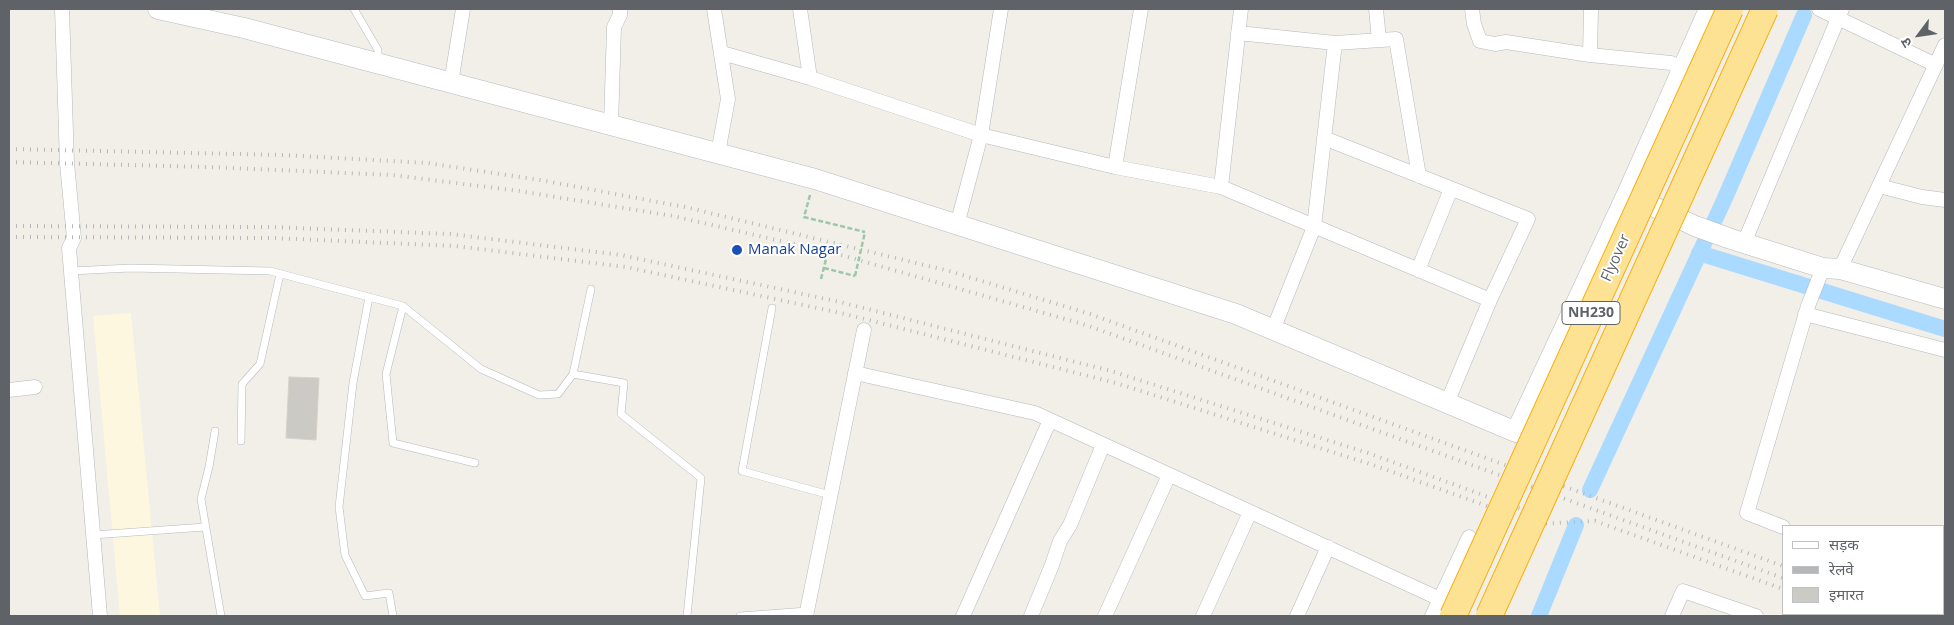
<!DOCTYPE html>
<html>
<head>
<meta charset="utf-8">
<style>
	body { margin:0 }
	#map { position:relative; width:1954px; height:625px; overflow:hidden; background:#f1efe8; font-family:"Open Sans","Noto Sans Devanagari",sans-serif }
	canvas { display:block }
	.frame { position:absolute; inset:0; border:10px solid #5f6368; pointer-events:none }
	.legend { position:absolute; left:1782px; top:525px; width:162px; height:90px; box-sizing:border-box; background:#fff; border:1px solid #bfc1c3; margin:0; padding:6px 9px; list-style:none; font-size:15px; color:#5f6368 }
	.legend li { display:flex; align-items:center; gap:10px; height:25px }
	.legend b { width:25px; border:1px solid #bfc1c3 }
	.north { position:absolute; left:1894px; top:10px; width:50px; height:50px; -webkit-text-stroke:4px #fff; paint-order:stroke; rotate:239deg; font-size:14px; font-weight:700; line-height:20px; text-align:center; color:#5f6368 }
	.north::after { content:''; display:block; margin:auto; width:18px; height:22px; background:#5f6368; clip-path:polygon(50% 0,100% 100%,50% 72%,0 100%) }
</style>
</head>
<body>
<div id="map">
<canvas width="1954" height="625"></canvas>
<div class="frame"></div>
<ul class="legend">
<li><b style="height:6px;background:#fff"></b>सड़क</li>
<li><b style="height:6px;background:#b6b7b8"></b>रेलवे</li>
<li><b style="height:14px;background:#cccac5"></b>इमारत</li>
</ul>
<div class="north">उ</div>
</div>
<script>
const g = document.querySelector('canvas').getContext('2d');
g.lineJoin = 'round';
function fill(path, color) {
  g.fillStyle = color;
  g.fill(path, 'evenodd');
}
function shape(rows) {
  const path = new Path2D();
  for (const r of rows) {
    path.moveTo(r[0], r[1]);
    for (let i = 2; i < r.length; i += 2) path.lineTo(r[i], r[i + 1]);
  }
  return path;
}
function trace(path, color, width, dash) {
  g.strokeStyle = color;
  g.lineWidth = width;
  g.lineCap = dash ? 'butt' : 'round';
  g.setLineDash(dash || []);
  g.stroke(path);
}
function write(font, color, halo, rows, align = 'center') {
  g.font = font + ' "Open Sans",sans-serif';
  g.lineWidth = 4;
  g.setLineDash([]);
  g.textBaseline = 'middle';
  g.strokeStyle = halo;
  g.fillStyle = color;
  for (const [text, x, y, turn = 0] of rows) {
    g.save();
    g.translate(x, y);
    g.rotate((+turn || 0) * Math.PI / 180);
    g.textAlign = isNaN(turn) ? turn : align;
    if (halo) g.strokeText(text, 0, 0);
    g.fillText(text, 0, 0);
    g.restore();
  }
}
fill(shape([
	[131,313,160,616,120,616,93,316]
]), '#fef7e0');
trace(shape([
	[1699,253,1945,329],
	[1590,490,1725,198,1804,15],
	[1539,616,1576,525]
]), '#aadaff', 16);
const building = shape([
	[289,377,319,378,316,440,286,438,289,377]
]);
fill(building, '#cccac5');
trace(building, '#d6d1c6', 1);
const lane = shape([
	[354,9,378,50,378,60],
	[71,271,130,268,270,271,403,306,481,369,539,395,558,394,573,374,591,289],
	[369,297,353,383,339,507,345,555,365,596,389,593,393,616],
	[403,306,386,374,393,443,475,463],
	[772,308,742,471,830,495],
	[573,374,624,383,621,414,701,478,687,616],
	[215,431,209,467,201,499,221,616],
	[241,441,242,384,260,364,280,274],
	[93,535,205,527],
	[740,616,807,611]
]);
const street = shape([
	[62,9,67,163,74,238,69,248,100,616],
	[714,9,728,99,718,153],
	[800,9,810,78],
	[1376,9,1379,40],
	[1472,9,1474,24,1480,41,1495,44,1506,42,1590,55,1671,63,1682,69],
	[1819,9,1936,65],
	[1238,33,1335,43,1314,227,1273,330],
	[1335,43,1396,39,1419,176],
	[722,53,810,78,981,135,1115,167,1141,9],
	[1590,55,1591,9],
	[451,83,463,9],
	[611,125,614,27,620,15,620,9],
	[1324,138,1528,219,1490,300,1447,403],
	[1115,167,1221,187,1241,9],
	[1879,186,1922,197,1945,200],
	[1221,187,1490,300],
	[957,225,981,135,1001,9],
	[1744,243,1842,9],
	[1840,269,1945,45],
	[1418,270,1451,189],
	[1805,314,1945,350],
	[855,373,1035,413,1440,599],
	[9,390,35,387],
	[1783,527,1747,513,1808,306,1823,268],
	[1943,573,1945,574],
	[806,616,864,330],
	[963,616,1050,420],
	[1031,616,1052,565,1060,541,1070,525,1103,445],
	[1105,616,1169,475],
	[1203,616,1250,512],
	[1297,616,1328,547],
	[1432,616,1469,537],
	[1672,616,1683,591,1756,616]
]);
const secondary = shape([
	[158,9,244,28,815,179,1236,314,1516,432,1627,194,1709,9],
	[1631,196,1695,226,1731,239,1823,268,1840,269,1945,299]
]);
trace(lane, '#b5b8bc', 8);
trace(street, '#b5b8bc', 15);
trace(secondary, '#b6babf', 21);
trace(shape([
	[810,195,804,217,865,232],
	[824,268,855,276],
	[821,279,826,259]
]), '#9cc7a9', 2.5, [5, 2.5]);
trace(lane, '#fff', 7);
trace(street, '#fff', 14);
trace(secondary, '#fff', 20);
trace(shape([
	[9,149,283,155,427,163,540,180,685,207,949,271,1090,314,1783,566],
	[9,162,208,167,392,175,519,191,673,216,742,232,841,255,1086,325,1783,578],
	[9,226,268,227,450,234,621,255,840,302,1111,371,1368,453,1532,513],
	[9,237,273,238,455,246,626,267,845,314,1116,383,1373,465,1537,524,1595,521,1783,589],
	[1880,614,1886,616],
	[1916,614,1922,616]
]), '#b6b7b8', 4, [1, 6]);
const highwayBridge = shape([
	[1453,616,1730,9],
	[1489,616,1765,9]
]);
trace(highwayBridge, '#f9ab00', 28, []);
trace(shape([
	[855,276,865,232]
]), '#9cc7a9', 2.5, [5, 2.5]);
trace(highwayBridge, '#fde293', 26);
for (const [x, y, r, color] of [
	[737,250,6,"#1a4fb4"]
]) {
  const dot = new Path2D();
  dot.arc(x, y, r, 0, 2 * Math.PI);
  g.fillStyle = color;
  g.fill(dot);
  trace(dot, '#fff', 2);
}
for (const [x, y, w] of [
	[1591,313,58]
]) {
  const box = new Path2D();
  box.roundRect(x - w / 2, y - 11.5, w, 23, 4);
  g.fillStyle = '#fff';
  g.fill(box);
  trace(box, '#5f6368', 1);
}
write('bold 14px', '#5f6368', null, [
	["NH230",1591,313]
]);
write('15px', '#164399', '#fff', [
	["Manak Nagar",748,250]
], 'left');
write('15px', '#5f6368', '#fff', [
	["Flyover",1616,258,-66]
]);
</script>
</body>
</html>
